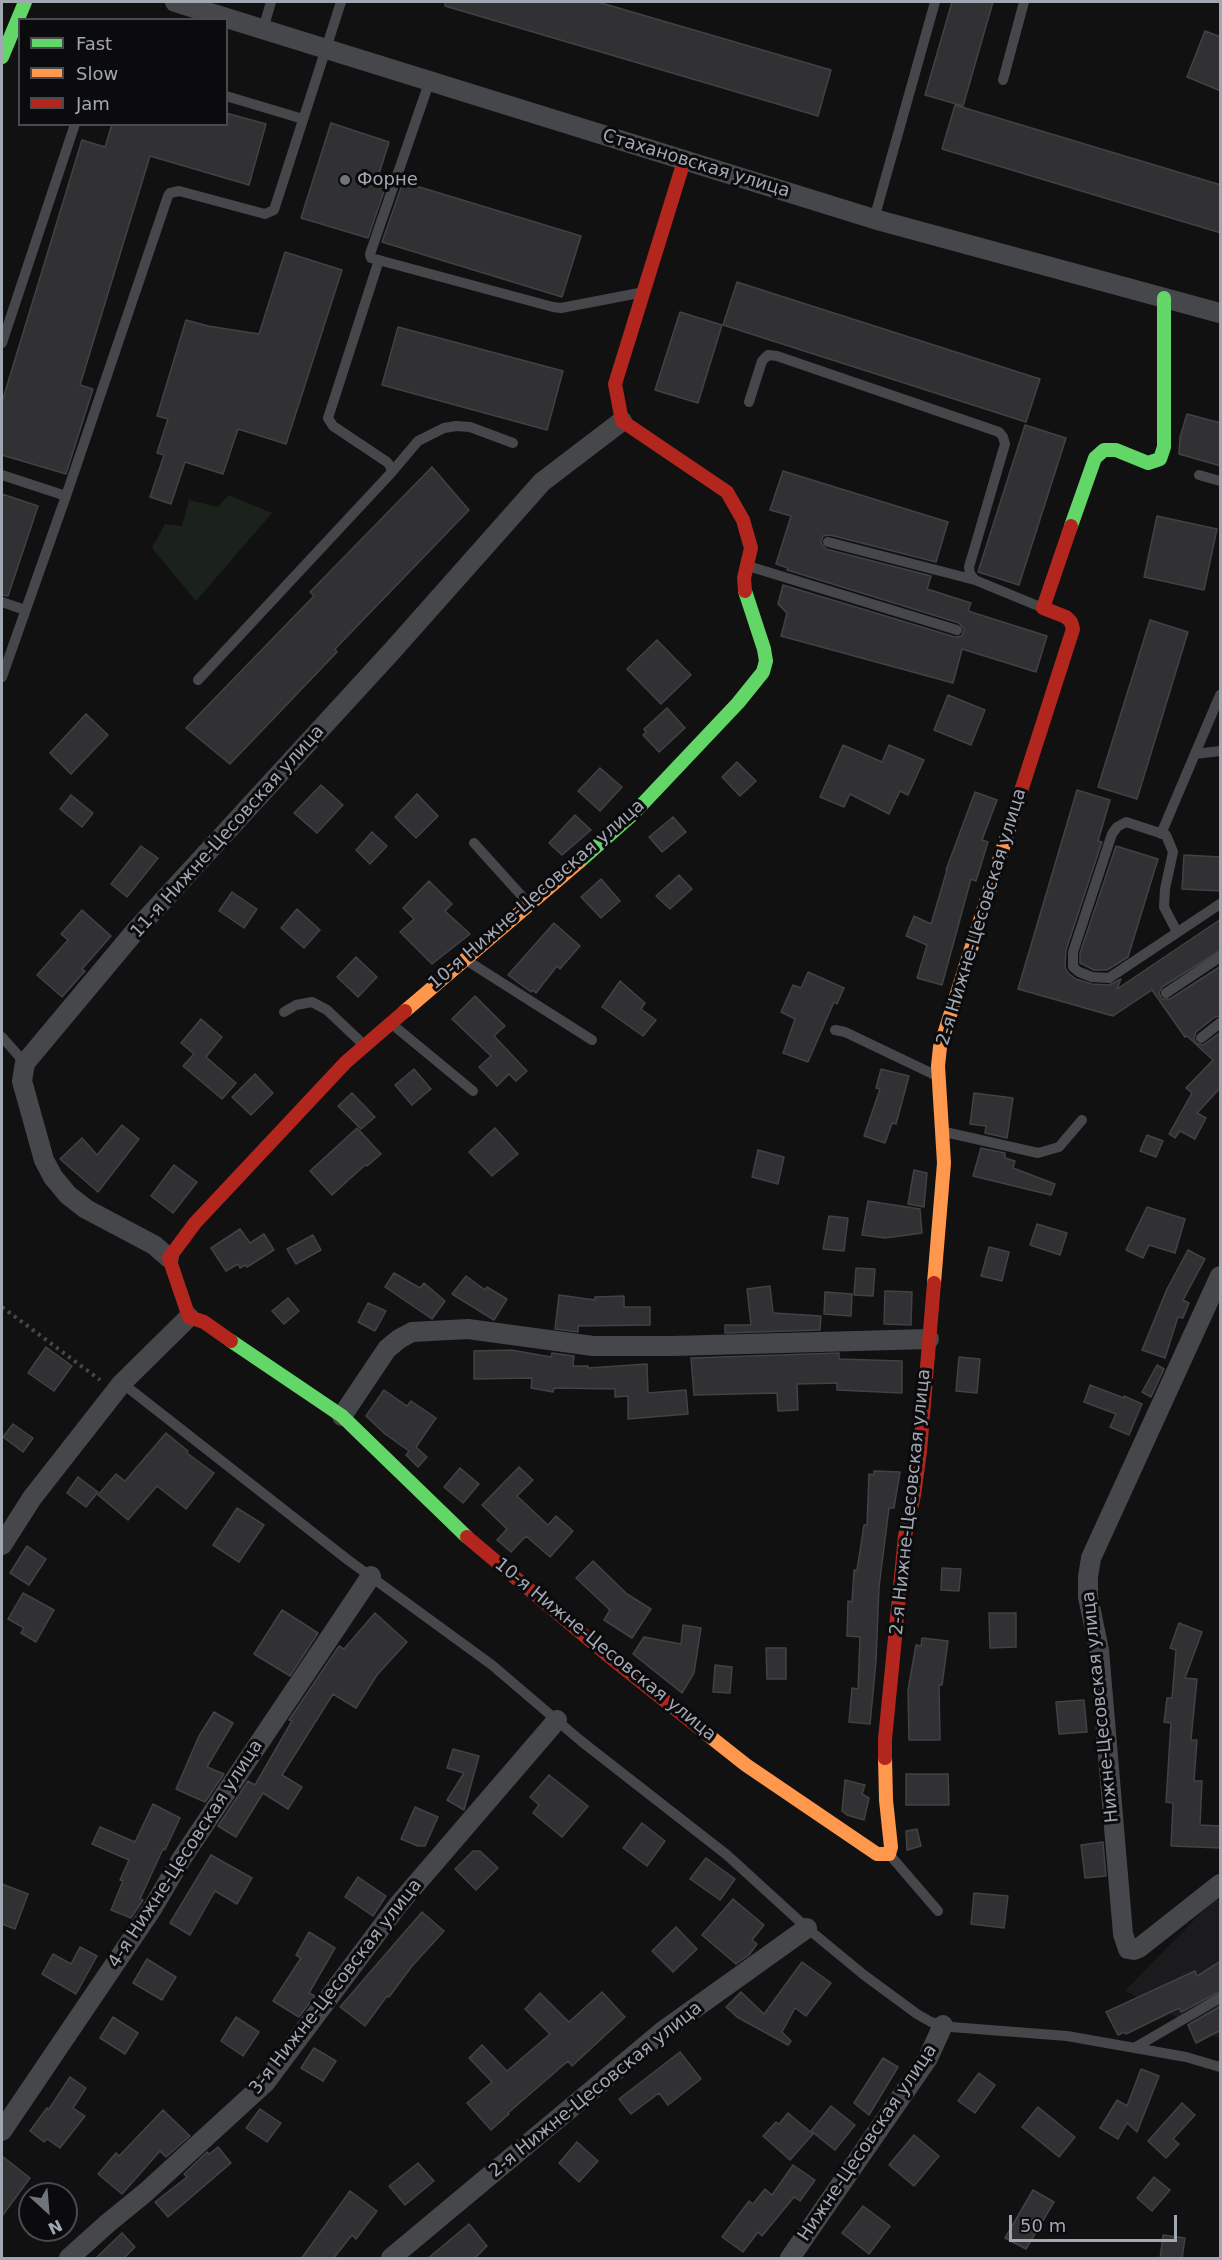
<!DOCTYPE html>
<html>
<head>
<meta charset="utf-8">
<style>
	body { margin:0 }
	#map { position:relative; width:1222px; height:2260px; overflow:hidden; background:#111; font-family:"DejaVu Sans",sans-serif }
	canvas { display:block }
	.frame { position:absolute; inset:0; border:3px solid #a2a8b2; pointer-events:none }
	.legend { position:absolute; left:18px; top:18px; width:210px; height:108px; box-sizing:border-box; background:#0b0b0d; border:2px solid #474a4f; margin:0; padding:8px 10px; list-style:none; font-size:18px; color:#a2a8b2 }
	.legend li { display:flex; align-items:center; gap:12px; height:30px }
	.legend b { width:30px; border:2px solid #474a4f }
	.north { position:absolute; left:18px; top:2182px; width:60px; height:60px; box-sizing:border-box; background:#0b0b0d; border:2px solid #474a4f; border-radius:50%; rotate:154deg; font-size:16px; font-weight:700; line-height:24px; text-align:center; color:#a2a8b2 }
	.north::after { content:''; display:block; margin:auto; width:21px; height:27px; background:#6f737a; clip-path:polygon(50% 0,100% 100%,50% 72%,0 100%) }
	.scale { position:absolute; left:1009px; top:2215px; width:168px; height:27px; box-sizing:border-box; border:3px solid #a2a8b2; border-top:0; padding-left:8px; font-size:18px; line-height:21px; white-space:nowrap; color:#a2a8b2; -webkit-text-stroke:4px #0b0b0d; paint-order:stroke }
</style>
</head>
<body>
<div id="map">
<canvas width="1222" height="2260"></canvas>
<div class="frame"></div>
<ul class="legend">
<li><b style="height:8px;background:#63d668"></b>Fast</li>
<li><b style="height:8px;background:#ff974d"></b>Slow</li>
<li><b style="height:8px;background:#b3261e"></b>Jam</li>
</ul>
<div class="north">N</div>
<div class="scale">50 m</div>
</div>
<script>
const g = document.querySelector('canvas').getContext('2d');
g.lineJoin = 'round';
function fill(path, color) {
  g.fillStyle = color;
  g.fill(path, 'evenodd');
}
function shape(rows) {
  const path = new Path2D();
  for (const r of rows) {
    path.moveTo(r[0], r[1]);
    for (let i = 2; i < r.length; i += 2) path.lineTo(r[i], r[i + 1]);
  }
  return path;
}
function trace(path, color, width, dash) {
  g.strokeStyle = color;
  g.lineWidth = width;
  g.lineCap = dash ? 'butt' : 'round';
  g.setLineDash(dash || []);
  g.stroke(path);
}
function write(font, color, halo, rows, align = 'center') {
  g.font = font + ' "DejaVu Sans",sans-serif';
  g.lineWidth = 6;
  g.setLineDash([]);
  g.textBaseline = 'middle';
  g.strokeStyle = halo;
  g.fillStyle = color;
  for (const [text, x, y, turn = 0] of rows) {
    g.save();
    g.translate(x, y);
    g.rotate((+turn || 0) * Math.PI / 180);
    g.textAlign = isNaN(turn) ? turn : align;
    if (halo) g.strokeText(text, 0, 0);
    g.fillText(text, 0, 0);
    g.restore();
  }
}
fill(shape([
	[1220,1893,1220,2039,1125,1991]
]), '#1b1b1d');
fill(shape([
	[228,495,272,513,196,601,152,548,165,524,182,526,189,500,218,507]
]), '#1b211b');
const building = shape([
	[445,2,598,2,831,70,818,116,445,6,445,2],
	[952,2,993,2,963,106,925,95,952,2],
	[1205,31,1221,37,1221,91,1187,77,1205,31],
	[955,105,1221,185,1221,233,942,149,955,105],
	[226,113,266,124,249,185,150,156,80,385,93,389,66,474,2,455,2,402,82,140,105,147,112,124,226,124,226,113],
	[331,123,389,142,379,174,389,177,368,238,301,218,331,123],
	[403,182,581,236,562,297,382,242,403,182],
	[285,252,342,270,286,444,238,429,223,474,185,462,171,504,150,497,164,455,157,453,168,419,157,416,186,320,208,326,259,334,285,252],
	[737,282,1040,379,1026,422,723,325,737,282],
	[680,312,722,325,698,403,655,390,680,312],
	[398,327,563,371,547,430,382,385,398,327],
	[1187,414,1221,423,1221,466,1179,454,1180,437,1187,414],
	[1025,425,1066,438,1019,585,978,572,1025,425],
	[432,467,469,510,335,649,337,652,230,764,186,728,314,596,310,592,432,467],
	[783,471,948,522,936,562,830,535,823,536,821,543,826,549,931,576,927,589,971,603,968,611,1047,636,1036,672,962,649,953,683,781,636,787,613,778,604,783,585,955,637,962,636,964,629,959,623,787,570,788,568,776,564,791,516,770,510,783,471],
	[2,494,38,506,8,596,2,595,2,494],
	[1157,516,1217,529,1204,590,1144,577,1157,516],
	[1150,620,1188,632,1137,799,1098,787,1150,620],
	[657,640,691,675,661,704,627,669,657,640],
	[948,695,985,710,971,745,934,730,948,695],
	[667,708,685,728,659,752,643,735,646,732,644,729,667,708],
	[86,714,108,735,71,774,50,753,86,714],
	[843,745,882,762,889,745,924,760,908,795,900,791,889,814,850,794,844,807,820,797,843,745],
	[737,762,756,781,740,796,722,777,737,762],
	[600,768,622,787,600,811,578,791,600,768],
	[321,785,343,805,317,833,294,813,321,785],
	[1077,790,1110,800,1098,841,1102,842,1066,950,1065,967,1068,973,1076,979,1092,984,1109,985,1121,979,1117,989,1221,919,1221,950,1162,987,1159,993,1162,999,1170,999,1221,966,1221,1016,1215,1017,1196,1032,1194,1038,1196,1043,1203,1045,1221,1032,1221,1087,1197,1113,1206,1118,1195,1139,1180,1131,1175,1138,1169,1134,1192,1093,1186,1088,1213,1060,1187,1036,1185,1037,1152,990,1113,1016,1018,989,1077,790],
	[975,792,997,800,982,840,988,842,976,881,971,879,942,985,917,978,927,945,906,936,914,916,931,924,947,870,946,870,975,792],
	[417,794,438,816,416,838,395,817,417,794],
	[71,795,93,813,82,827,60,809,71,795],
	[575,815,591,830,562,855,549,843,575,815],
	[673,817,686,832,662,852,649,837,673,817],
	[372,832,387,846,370,864,356,850,372,832],
	[141,846,158,858,127,897,111,884,141,846],
	[1116,846,1158,859,1128,957,1107,970,1094,970,1080,963,1080,953,1116,846],
	[1184,855,1221,857,1221,891,1182,889,1184,855],
	[679,875,692,889,670,909,656,896,679,875],
	[601,879,620,901,601,918,581,897,601,879],
	[429,881,452,904,445,911,470,934,432,964,400,932,414,919,403,908,429,881],
	[232,892,257,909,244,928,219,911,232,892],
	[297,909,320,930,304,948,281,928,297,909],
	[82,910,111,936,82,969,85,971,62,997,37,975,68,940,61,934,82,910],
	[554,923,580,946,560,969,557,966,536,993,533,990,531,992,508,975,554,923],
	[356,957,377,977,358,997,337,977,356,957],
	[808,972,844,988,837,1004,834,1002,808,1062,783,1053,795,1019,781,1012,793,985,801,988,808,972],
	[620,981,645,1003,641,1009,656,1020,643,1036,602,1007,620,981],
	[475,996,505,1026,494,1036,527,1071,516,1081,509,1074,497,1086,479,1067,491,1056,452,1019,475,996],
	[201,1019,222,1037,206,1057,236,1083,222,1099,183,1066,194,1054,181,1043,201,1019],
	[414,1069,431,1089,412,1105,395,1085,414,1069],
	[881,1069,909,1076,896,1124,892,1123,885,1143,864,1136,880,1089,876,1088,881,1069],
	[255,1074,273,1093,251,1115,232,1097,255,1074],
	[352,1093,375,1117,361,1129,338,1106,352,1093],
	[974,1093,1013,1098,1007,1138,985,1133,986,1126,970,1124,974,1093],
	[122,1125,139,1139,98,1192,60,1159,82,1138,97,1155,122,1125],
	[357,1128,381,1154,367,1166,365,1165,332,1195,310,1171,357,1128],
	[495,1128,518,1154,492,1176,469,1152,495,1128],
	[1147,1135,1163,1141,1156,1157,1140,1151,1147,1135],
	[981,1148,1005,1153,1005,1158,1015,1161,1013,1168,1055,1184,1051,1195,973,1176,981,1148],
	[758,1150,784,1157,778,1184,752,1177,758,1150],
	[174,1165,197,1182,173,1213,151,1196,174,1165],
	[914,1170,927,1173,924,1207,908,1204,914,1170],
	[868,1201,920,1209,922,1233,885,1238,862,1235,868,1201],
	[1147,1207,1185,1219,1175,1253,1149,1245,1143,1258,1126,1250,1147,1207],
	[829,1216,848,1218,844,1251,823,1249,829,1216],
	[1037,1224,1067,1233,1060,1255,1030,1245,1037,1224],
	[240,1229,250,1243,264,1234,274,1250,247,1267,245,1265,240,1268,238,1264,226,1271,211,1248,240,1229],
	[313,1235,321,1250,296,1264,287,1249,313,1235],
	[989,1247,1009,1252,1002,1281,981,1276,989,1247],
	[1188,1250,1205,1259,1183,1300,1189,1303,1183,1318,1178,1317,1165,1358,1142,1350,1167,1289,1188,1250],
	[856,1268,875,1269,873,1296,854,1295,856,1268],
	[394,1273,420,1288,424,1283,445,1301,432,1319,385,1287,394,1273],
	[466,1276,485,1290,487,1287,507,1299,494,1320,452,1294,466,1276],
	[770,1286,773,1313,821,1316,820,1330,725,1333,725,1325,751,1325,747,1289,770,1286],
	[885,1291,912,1292,911,1325,884,1324,885,1291],
	[825,1292,852,1294,851,1316,824,1314,825,1292],
	[559,1295,595,1300,595,1297,624,1296,624,1307,650,1307,650,1325,578,1326,578,1332,555,1329,559,1295],
	[288,1298,299,1311,284,1324,272,1311,288,1298],
	[368,1303,386,1311,375,1331,358,1322,368,1303],
	[46,1347,72,1366,54,1391,28,1373,46,1347],
	[511,1350,551,1357,552,1353,574,1356,573,1366,588,1366,588,1368,647,1364,648,1393,686,1390,688,1414,628,1419,628,1396,615,1397,615,1389,554,1388,553,1392,531,1388,532,1378,474,1379,474,1351,511,1350],
	[839,1353,839,1359,902,1361,902,1393,837,1390,837,1383,797,1384,798,1410,778,1411,777,1393,694,1395,691,1358,839,1353],
	[959,1357,980,1359,977,1393,956,1391,959,1357],
	[1157,1365,1164,1369,1151,1397,1142,1392,1157,1365],
	[1090,1385,1124,1398,1124,1396,1142,1404,1129,1435,1110,1427,1116,1414,1084,1402,1090,1385],
	[384,1390,407,1406,411,1401,436,1418,416,1447,427,1457,418,1467,406,1455,409,1451,385,1434,366,1416,384,1390],
	[13,1424,33,1438,23,1452,3,1437,13,1424],
	[166,1433,188,1451,187,1453,214,1473,186,1509,157,1486,128,1520,98,1495,116,1474,125,1481,166,1433],
	[519,1467,533,1480,517,1496,548,1525,556,1516,573,1531,550,1557,526,1536,511,1552,497,1540,507,1529,482,1505,519,1467],
	[460,1468,479,1484,463,1503,444,1487,460,1468],
	[874,1471,900,1472,894,1508,889,1508,879,1587,876,1661,870,1724,849,1722,852,1688,858,1689,860,1637,847,1636,848,1601,852,1602,854,1570,857,1570,864,1525,867,1525,869,1474,874,1475,874,1471],
	[78,1477,98,1492,86,1507,67,1493,78,1477],
	[237,1508,264,1525,239,1562,213,1545,237,1508],
	[27,1546,46,1559,29,1585,10,1573,27,1546],
	[593,1561,627,1594,651,1609,632,1638,604,1620,610,1610,576,1578,593,1561],
	[942,1568,961,1569,959,1591,941,1590,942,1568],
	[23,1593,54,1610,36,1642,21,1633,24,1628,8,1619,23,1593],
	[282,1610,318,1633,290,1676,254,1654,282,1610],
	[375,1613,407,1642,377,1675,356,1708,333,1694,282,1775,302,1787,288,1809,263,1793,236,1837,218,1826,248,1781,255,1785,292,1721,289,1720,339,1646,344,1649,375,1613],
	[989,1613,1016,1613,1016,1647,990,1648,989,1613],
	[1179,1623,1202,1632,1185,1678,1197,1679,1191,1740,1197,1740,1194,1781,1202,1781,1200,1825,1221,1826,1221,1848,1171,1846,1173,1803,1166,1802,1171,1723,1164,1722,1167,1698,1172,1698,1176,1650,1170,1648,1179,1623],
	[683,1625,701,1628,694,1673,682,1693,633,1654,644,1637,681,1644,683,1625],
	[922,1638,948,1641,942,1685,939,1685,940,1740,909,1740,908,1690,916,1645,921,1646,922,1638],
	[766,1648,786,1648,786,1679,767,1679,766,1648],
	[715,1665,732,1667,730,1693,713,1692,715,1665],
	[1084,1700,1087,1732,1059,1734,1056,1702,1084,1700],
	[214,1712,233,1723,207,1767,224,1774,205,1802,176,1789,199,1736,214,1712],
	[453,1749,479,1756,464,1810,447,1800,464,1773,447,1768,453,1749],
	[906,1774,948,1774,949,1805,906,1805,906,1774],
	[549,1775,588,1806,562,1837,533,1813,539,1805,530,1797,549,1775],
	[845,1780,865,1785,862,1794,869,1798,864,1820,847,1815,842,1811,845,1780],
	[153,1804,180,1818,165,1850,163,1849,140,1899,143,1900,131,1918,111,1910,123,1881,120,1880,129,1860,92,1844,100,1827,135,1842,153,1804],
	[415,1807,438,1817,425,1846,418,1846,401,1839,415,1807],
	[642,1823,665,1841,647,1866,623,1848,642,1823],
	[917,1829,921,1846,907,1850,906,1831,917,1829],
	[1103,1842,1106,1876,1085,1878,1081,1845,1103,1842],
	[473,1851,480,1851,498,1868,476,1890,455,1869,473,1851],
	[211,1855,252,1878,237,1904,215,1891,190,1935,170,1923,211,1855],
	[706,1858,735,1879,720,1900,690,1879,706,1858],
	[358,1877,386,1896,373,1916,345,1897,358,1877],
	[2,1884,28,1894,15,1929,2,1924,2,1884],
	[974,1893,1008,1896,1004,1928,971,1924,974,1893],
	[733,1899,764,1925,752,1940,757,1944,749,1955,736,1964,702,1935,733,1899],
	[422,1912,444,1931,412,1966,389,1997,387,1996,365,2026,340,2007,422,1912],
	[676,1927,697,1949,673,1972,652,1951,676,1927],
	[309,1932,335,1948,309,1993,315,1996,299,2017,273,2001,301,1958,296,1955,309,1932],
	[80,1947,97,1956,76,1994,42,1974,53,1954,71,1964,80,1947],
	[147,1959,176,1977,162,2000,133,1983,147,1959],
	[1221,1961,1221,1991,1181,2012,1179,2008,1126,2034,1124,2032,1118,2035,1106,2012,1195,1971,1197,1976,1221,1961],
	[802,1962,831,1983,806,2016,795,2008,782,2032,791,2041,788,2045,737,2017,726,2007,741,1992,764,2014,802,1962],
	[602,1992,625,2017,572,2066,568,2061,508,2113,509,2114,491,2130,467,2103,492,2082,469,2058,482,2045,507,2071,550,2034,525,2009,540,1993,569,2022,602,1992],
	[1221,2006,1221,2030,1196,2043,1188,2025,1221,2006],
	[113,2017,138,2033,125,2054,100,2038,113,2017],
	[236,2017,259,2032,243,2056,221,2041,236,2017],
	[314,2048,336,2061,323,2081,301,2068,314,2048],
	[680,2052,701,2079,668,2105,659,2093,631,2114,619,2099,680,2052],
	[883,2058,898,2067,869,2115,854,2103,883,2058],
	[1141,2069,1159,2076,1137,2132,1127,2123,1118,2139,1100,2128,1117,2100,1127,2106,1141,2069],
	[979,2073,995,2085,975,2113,958,2101,979,2073],
	[70,2077,86,2088,73,2108,85,2116,60,2148,47,2139,44,2142,30,2131,47,2108,49,2109,70,2077],
	[1182,2103,1195,2115,1173,2139,1179,2144,1166,2158,1148,2141,1182,2103],
	[831,2106,855,2125,835,2150,811,2131,831,2106],
	[1038,2107,1075,2137,1059,2157,1022,2127,1038,2107],
	[260,2109,281,2123,267,2142,246,2128,260,2109],
	[163,2110,190,2136,166,2157,160,2151,122,2194,98,2174,116,2153,119,2156,163,2110],
	[788,2113,813,2134,790,2160,763,2136,776,2122,779,2124,788,2113],
	[914,2135,939,2156,914,2186,889,2165,914,2135],
	[577,2142,598,2161,579,2182,559,2163,577,2142],
	[218,2147,231,2163,168,2217,155,2202,187,2177,184,2174,207,2152,209,2154,218,2147],
	[2,2156,30,2178,2,2216,2,2156],
	[418,2163,434,2181,405,2205,389,2186,418,2163],
	[793,2165,815,2180,800,2201,794,2197,762,2236,758,2232,743,2252,722,2237,749,2201,753,2204,765,2189,772,2195,793,2165],
	[1154,2177,1170,2190,1152,2211,1137,2198,1154,2177],
	[1033,2190,1054,2202,1026,2249,1005,2238,1033,2190],
	[350,2191,377,2211,356,2239,352,2235,333,2259,301,2259,350,2191],
	[863,2206,890,2226,869,2254,842,2233,863,2206],
	[469,2224,487,2246,474,2259,427,2259,469,2224],
	[122,2233,135,2247,123,2259,95,2259,122,2233],
	[1163,2235,1185,2238,1182,2259,1160,2259,1163,2235]
]);
fill(building, '#313133');
trace(building, '#404244', 1.5);
trace(shape([
	[2,1307,100,1380]
]), '#47484b', 4, [3, 4.5]);
trace(shape([
	[263,29,271,2],
	[430,80,370,254,371,258,553,307,561,308,639,293],
	[1003,80,1024,2],
	[226,96,303,119],
	[874,219,935,2],
	[2,343,75,124],
	[749,402,762,361,768,355,777,356,999,432,1003,437,1005,444,969,567,970,574,975,580,1043,608],
	[391,473,418,441,444,428,456,426,470,427,513,443],
	[2,475,66,496],
	[1199,475,1220,481],
	[828,542,975,580],
	[748,566,957,630],
	[2,602,25,610],
	[2,677,66,496,168,196,170,193,179,191,265,214,274,210,341,2],
	[198,680,391,473,391,467,387,462,333,426,328,418,379,260],
	[1195,754,1220,751],
	[1161,834,1220,695],
	[474,843,529,904],
	[1177,932,1164,907,1165,889,1173,852,1166,835,1126,822,1117,827,1112,834,1073,952,1073,967,1079,972,1092,977,1109,978,1220,904],
	[466,960,592,1040],
	[1166,993,1220,957],
	[284,1012,296,1005,312,1002,327,1010,364,1045],
	[393,1025,473,1091],
	[835,1030,845,1032,935,1075],
	[2,1037,25,1063],
	[1201,1038,1220,1023],
	[945,1132,1038,1153,1059,1147,1082,1120],
	[122,1383,348,1560,492,1665,581,1741,727,1855,807,1928,864,1975,917,2014,931,2022,951,2027,1067,2036,1186,2057,1220,2067],
	[889,1854,938,1911],
	[1134,2048,1220,1998]
]), '#45474a', 10);
trace(shape([
	[175,2,874,219,1220,313],
	[169,1258,154,1245,86,1209,68,1195,53,1177,44,1160,22,1081,25,1063,137,929,392,651,542,482,622,421],
	[1220,1276,1091,1558,1088,1577,1088,1597,1099,1650,1123,1934,1128,1949,1134,1950,1139,1948,1220,1884],
	[342,1416,387,1349,399,1339,412,1332,468,1329,593,1346,672,1346,929,1339],
	[2,1545,32,1498,122,1383,189,1317],
	[2,2131,152,1909,182,1858,371,1576],
	[69,2258,108,2223,146,2192,265,2083,398,1905,557,1720],
	[391,2258,663,2031,807,1928],
	[790,2258,928,2058,943,2025]
]), '#45474a', 20);
trace(shape([
	[2,57,25,2],
	[1071,526,1095,458,1104,450,1116,450,1148,463,1160,459,1164,447,1164,298],
	[579,862,633,814,738,703,763,672,766,661,764,649,745,591],
	[231,1341,342,1416,467,1537]
]), '#63d668', 14);
trace(shape([
	[405,1011,579,862],
	[934,1283,944,1163,938,1066,940,1047,1013,816],
	[708,1735,746,1765,877,1854,889,1854,891,1847,886,1800,885,1758]
]), '#ff974d', 14);
trace(shape([
	[684,161,615,384,622,421,727,492,743,520,751,548,744,578,745,591],
	[1013,816,1073,629,1071,622,1066,617,1043,608,1071,526],
	[231,1341,204,1322,189,1317,169,1258,195,1223,346,1062,405,1011],
	[467,1537,605,1653,708,1735],
	[885,1758,885,1739,905,1536,914,1495,920,1451,934,1283]
]), '#b3261e', 14);
for (const [x, y, r, color] of [
	[345,180,6,"#6f737a"]
]) {
  const dot = new Path2D();
  dot.arc(x, y, r, 0, 2 * Math.PI);
  g.fillStyle = color;
  g.fill(dot);
  trace(dot, '#0b0b0d', 2);
}
write('18px', '#a2a8b2', '#0b0b0d', [
	["Стахановская улица",696,164,17],
	["11-я Нижне-Цесовская улица",228,832,-48],
	["10-я Нижне-Цесовская улица",537,895,-41],
	["2-я Нижне-Цесовская улица",982,917,-73],
	["2-я Нижне-Цесовская улица",911,1502,-84],
	["10-я Нижне-Цесовская улица",605,1650,39],
	["Нижне-Цесовская улица",1101,1707,-96],
	["4-я Нижне-Цесовская улица",186,1854,-57],
	["3-я Нижне-Цесовская улица",336,1987,-52],
	["2-я Нижне-Цесовская улица",596,2090,-39],
	["Нижне-Цесовская улица",868,2143,-56]
]);
write('18px', '#a2a8b2', '#0b0b0d', [
	["Форне",357,180]
], 'left');
</script>
</body>
</html>
